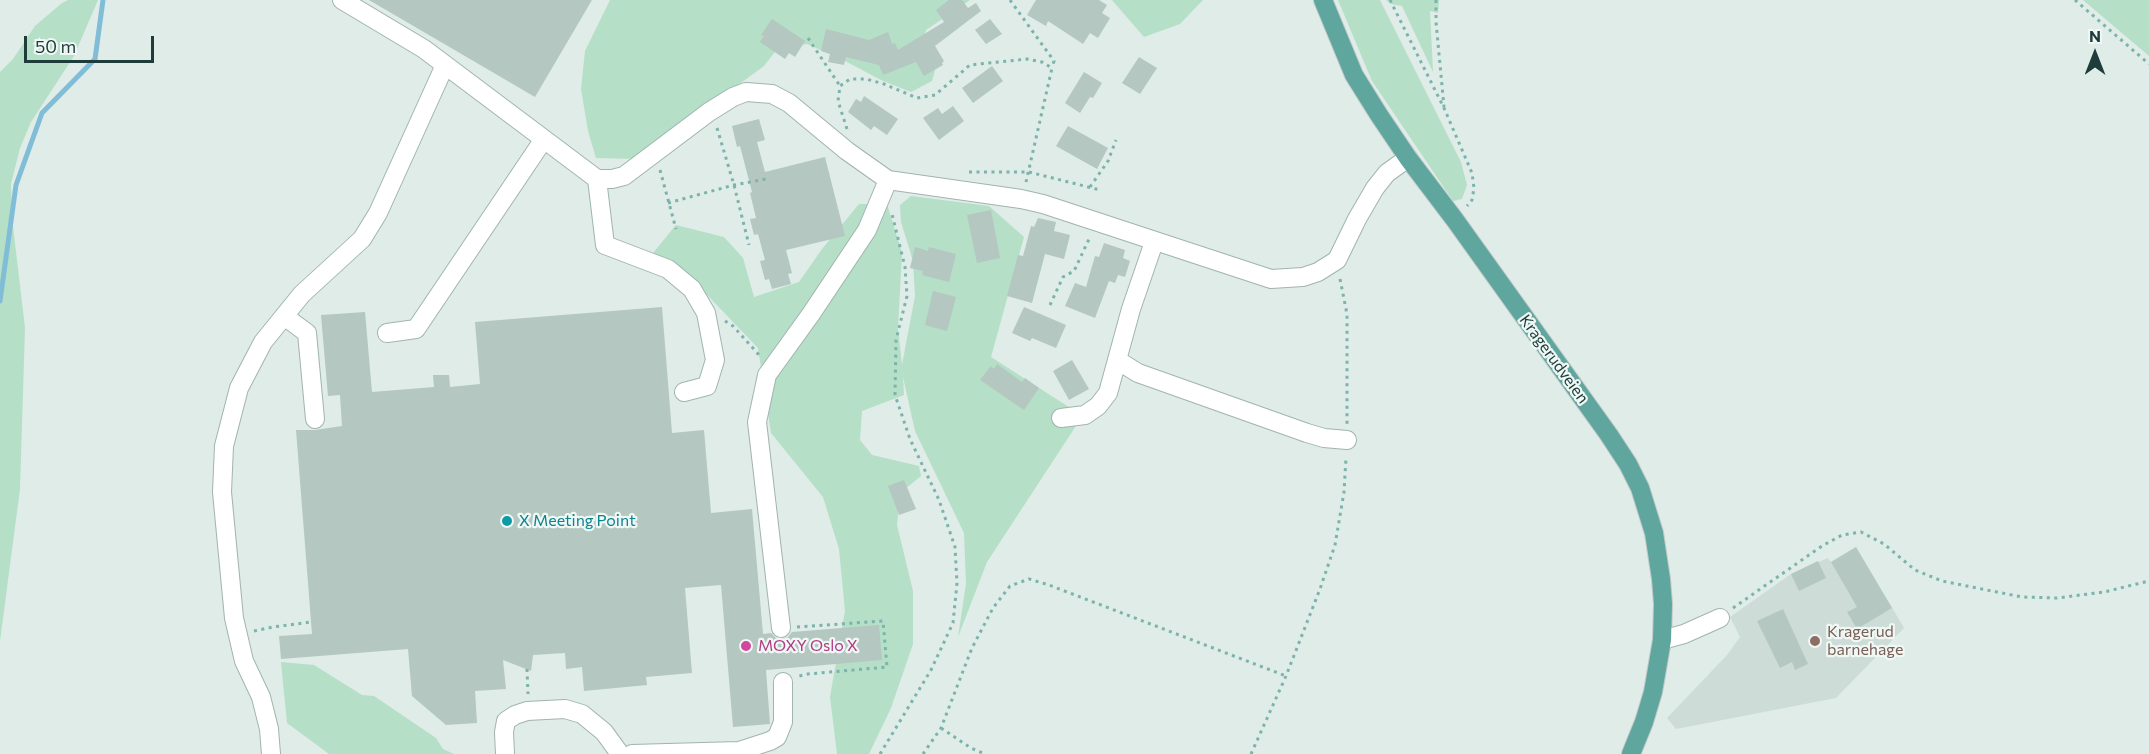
<!DOCTYPE html>
<html>
<head>
<meta charset="utf-8">
<style>
	body { margin:0 }
	#map { position:relative; width:2149px; height:754px; overflow:hidden; background:#dfece8; font-family:Commissioner,sans-serif }
	canvas { display:block }
	.north { position:absolute; left:2065px; top:24px; width:60px; height:60px; -webkit-text-stroke:4px #f0f8f5; paint-order:stroke; rotate:0deg; font-size:16px; font-weight:700; line-height:24px; text-align:center; color:#1e3d3a }
	.north::after { content:''; display:block; margin:auto; width:21px; height:27px; background:#1e3d3a; clip-path:polygon(50% 0,100% 100%,50% 72%,0 100%) }
	.scale { position:absolute; left:24px; top:36px; width:130px; height:27px; box-sizing:border-box; border:3px solid #1e3d3a; border-top:0; padding-left:8px; font-size:18px; line-height:21px; white-space:nowrap; color:#1e3d3a; -webkit-text-stroke:4px #f0f8f5; paint-order:stroke }
</style>
</head>
<body>
<div id="map">
<canvas width="2149" height="754"></canvas>
<div class="north">N</div>
<div class="scale">50 m</div>
</div>
<script>
const g = document.querySelector('canvas').getContext('2d');
g.lineJoin = 'round';
function fill(path, color) {
  g.fillStyle = color;
  g.fill(path, 'evenodd');
}
function shape(rows) {
  const path = new Path2D();
  for (const r of rows) {
    path.moveTo(r[0], r[1]);
    for (let i = 2; i < r.length; i += 2) path.lineTo(r[i], r[i + 1]);
  }
  return path;
}
function trace(path, color, width, dash) {
  g.strokeStyle = color;
  g.lineWidth = width;
  g.lineCap = dash ? 'butt' : 'round';
  g.setLineDash(dash || []);
  g.stroke(path);
}
function write(font, color, halo, rows, align = 'center') {
  g.font = font + ' Commissioner,sans-serif';
  g.lineWidth = 4.5;
  g.setLineDash([]);
  g.textBaseline = 'middle';
  g.strokeStyle = halo;
  g.fillStyle = color;
  for (const [text, x, y, turn = 0] of rows) {
    g.save();
    g.translate(x, y);
    g.rotate((+turn || 0) * Math.PI / 180);
    g.textAlign = isNaN(turn) ? turn : align;
    if (halo) g.strokeText(text, 0, 0);
    g.fillText(text, 0, 0);
    g.restore();
  }
}
fill(shape([
	[1856,547,1904,628,1836,698,1676,729,1667,718,1727,655,1740,637,1730,617,1791,574,1828,558,1831,562]
]), '#cddcd7');
fill(shape([
	[68,0,98,0,74,56,31,122,20,148,11,184,12,218,25,328,20,489,0,641,0,72,13,59,35,26,62,3],
	[610,0,970,0,926,30,922,44,935,70,932,81,911,92,881,80,845,61,807,44,778,48,764,66,637,159,596,158,588,131,581,89,585,51],
	[1112,0,1203,0,1180,24,1144,37],
	[1338,0,1380,0,1461,162,1467,185,1462,199,1453,201,1372,81],
	[1386,0,1439,0,1438,13,1430,11,1433,72,1402,6,1391,4],
	[2083,0,2149,0,2149,56],
	[911,196,989,206,1024,237,991,357,1075,411,1087,409,987,562,958,637,966,584,964,533,915,431,903,377,904,395,862,411,860,440,872,455,919,466,921,476,900,493,897,525,913,591,913,644,891,708,869,754,837,754,830,697,845,611,839,549,823,497,771,433,758,348,688,275,653,253,676,225,724,237,743,258,754,297,799,282,822,249,859,204,887,204,902,253,898,328,902,365,915,296,913,261,901,222,900,205],
	[281,662,314,665,362,695,374,696,436,738,443,749,454,754,329,754,287,723]
]), '#b5dfc7');
trace(shape([
	[0,301,16,185,42,113,95,59,103,0]
]), '#81bdd7', 5);
fill(shape([
	[369,0,592,0,535,97],
	[949,0,962,0,968,8,976,3,981,11,935,46,944,61,942,63,943,65,924,76,916,62,883,75,879,65,846,57,844,65,828,62,830,54,821,51,826,29,869,40,888,32,892,44,895,43,898,50,944,22,936,10],
	[1036,0,1099,0,1107,5,1102,13,1110,18,1098,38,1090,33,1083,44,1048,21,1046,26,1027,15],
	[772,19,805,41,795,57,789,53,785,59,760,42,764,36,761,35],
	[990,19,1002,34,986,44,975,30],
	[1139,57,1157,68,1140,94,1122,83],
	[992,66,1003,81,973,103,962,88],
	[1084,72,1102,83,1093,98,1090,97,1080,113,1065,103],
	[864,96,898,119,887,135,874,126,871,130,848,112,856,99,861,102],
	[953,106,964,121,939,140,923,118,938,108,942,114],
	[759,119,765,140,757,142,765,172,825,157,845,236,786,250,792,273,788,274,791,284,772,289,769,279,765,280,760,261,765,260,758,234,754,235,750,219,756,218,750,193,752,192,740,146,737,147,732,126],
	[1068,126,1108,148,1097,169,1056,146],
	[991,210,1000,258,977,263,967,215],
	[1038,218,1056,222,1054,231,1070,235,1064,259,1045,254,1032,303,1007,296,1018,255,1023,256,1031,226,1034,227],
	[1104,243,1125,250,1123,258,1130,261,1125,277,1118,275,1115,283,1109,281,1095,318,1065,306,1075,283,1086,287,1095,256,1099,257],
	[915,247,928,251,929,247,956,254,949,282,922,275,923,271,910,268],
	[933,291,956,297,947,331,925,325],
	[662,307,672,433,704,430,711,513,752,509,763,634,771,633,776,638,782,639,788,637,792,632,879,625,882,660,766,670,770,724,733,727,721,585,685,588,692,673,646,677,647,685,584,691,582,667,566,669,565,653,533,655,531,671,503,660,506,689,475,691,477,723,446,725,412,696,408,649,281,659,279,636,312,634,296,430,315,430,342,426,340,395,328,396,321,315,365,312,372,392,434,387,433,375,449,375,450,387,480,384,475,322],
	[1024,307,1066,325,1056,348,1032,338,1030,341,1012,333],
	[1072,360,1089,389,1069,400,1053,371],
	[997,364,1022,382,1025,378,1039,388,1024,410,980,380,991,366,994,369],
	[904,480,916,509,899,515,888,486],
	[1856,547,1892,608,1857,629,1847,612,1857,607,1831,562],
	[1818,561,1826,578,1799,591,1791,574],
	[1783,609,1808,664,1795,670,1792,662,1780,668,1757,621]
]), '#b4c7c1');
const minor = shape([
	[342,0,424,49,597,179,612,179,624,176,709,112,733,97,746,92,772,94,789,103,847,151,888,180,1021,199,1043,204,1271,279,1303,277,1318,272,1337,260,1357,219,1375,188,1387,173,1408,158],
	[597,179,605,245,668,269,692,289,706,313,715,360,707,386,684,392],
	[284,316,307,333,315,419],
	[387,333,416,329,544,139],
	[1117,360,1138,373,1307,433,1324,438,1347,440],
	[1061,418,1085,415,1098,406,1108,393,1131,309,1154,242],
	[781,628,757,422,767,375,811,314,867,230,888,180],
	[1662,640,1684,634,1720,618],
	[271,754,269,729,261,697,244,661,234,618,222,492,224,446,239,388,263,342,302,294,362,239,378,213,445,65],
	[505,754,504,732,506,721,515,715,527,711,565,709,582,714,604,732,620,754],
	[632,754,739,751,770,741,777,737,783,722,783,682]
]);
const major = shape([
	[1323,0,1354,75,1379,115,1408,158,1455,220,1609,435,1628,464,1640,488,1654,533,1661,579,1663,604,1662,640,1653,692,1644,722,1631,754]
]);
trace(minor, '#a1b4b0', 20);
trace(major, '#c0c9c8', 20);
trace(shape([
	[1010,0,1054,61,1052,68],
	[1390,0,1444,108,1472,173,1474,188,1472,200,1467,206],
	[1436,0,1436,22,1444,107],
	[2075,0,2149,64],
	[808,38,840,86],
	[717,128,734,185,749,245],
	[847,129,838,101,840,86,850,79,866,79,884,84,917,98,935,95,970,65,1027,59,1042,62,1052,68,1026,182],
	[660,170,676,229],
	[969,172,1029,172,1100,190],
	[1090,187,1108,161,1116,140],
	[668,203,734,185,766,179],
	[1340,279,1347,314,1347,424],
	[1050,305,1063,277,1074,271,1090,237],
	[725,321,733,326,760,356],
	[1733,608,1822,546,1842,535,1861,532,1884,544,1915,570,1942,581,2022,597,2057,598,2104,592,2149,581],
	[797,627,883,621,887,667,808,674,799,676],
	[254,631,273,627,311,622],
	[527,669,528,694],
	[941,728,971,748,985,754],
	[880,754,931,670,953,623,957,583,955,547,939,500,910,439,895,395,896,340,907,296,905,267,892,214],
	[923,754,941,728,972,648,993,608,1010,586,1029,579,1049,585,1286,676],
	[1251,754,1286,676,1320,589,1335,545,1344,492,1346,458]
]), '#7cb3aa', 3, [3, 4.5]);
trace(minor, '#fff', 18);
trace(major, '#5fa69e', 18);
for (const [x, y, r, color] of [
	[507,521,6,"#0f9aa8"],
	[1815,641,6,"#8d6e63"],
	[746,646,6,"#d1479c"]
]) {
  const dot = new Path2D();
  dot.arc(x, y, r, 0, 2 * Math.PI);
  g.fillStyle = color;
  g.fill(dot);
  trace(dot, '#f0f8f5', 2);
}
write('16px', '#1e3d3a', '#f0f8f5', [
	["Kragerudveien",1554,359,54]
]);
write('16px', '#0d838f', '#f0f8f5', [
	["X Meeting Point",519,521]
], 'left');
write('16px', '#785e54', '#f0f8f5', [
	["Kragerud",1827,632],
	["barnehage",1827,650]
], 'left');
write('16px', '#b23c85', '#f0f8f5', [
	["MOXY Oslo X",758,646]
], 'left');
</script>
</body>
</html>
